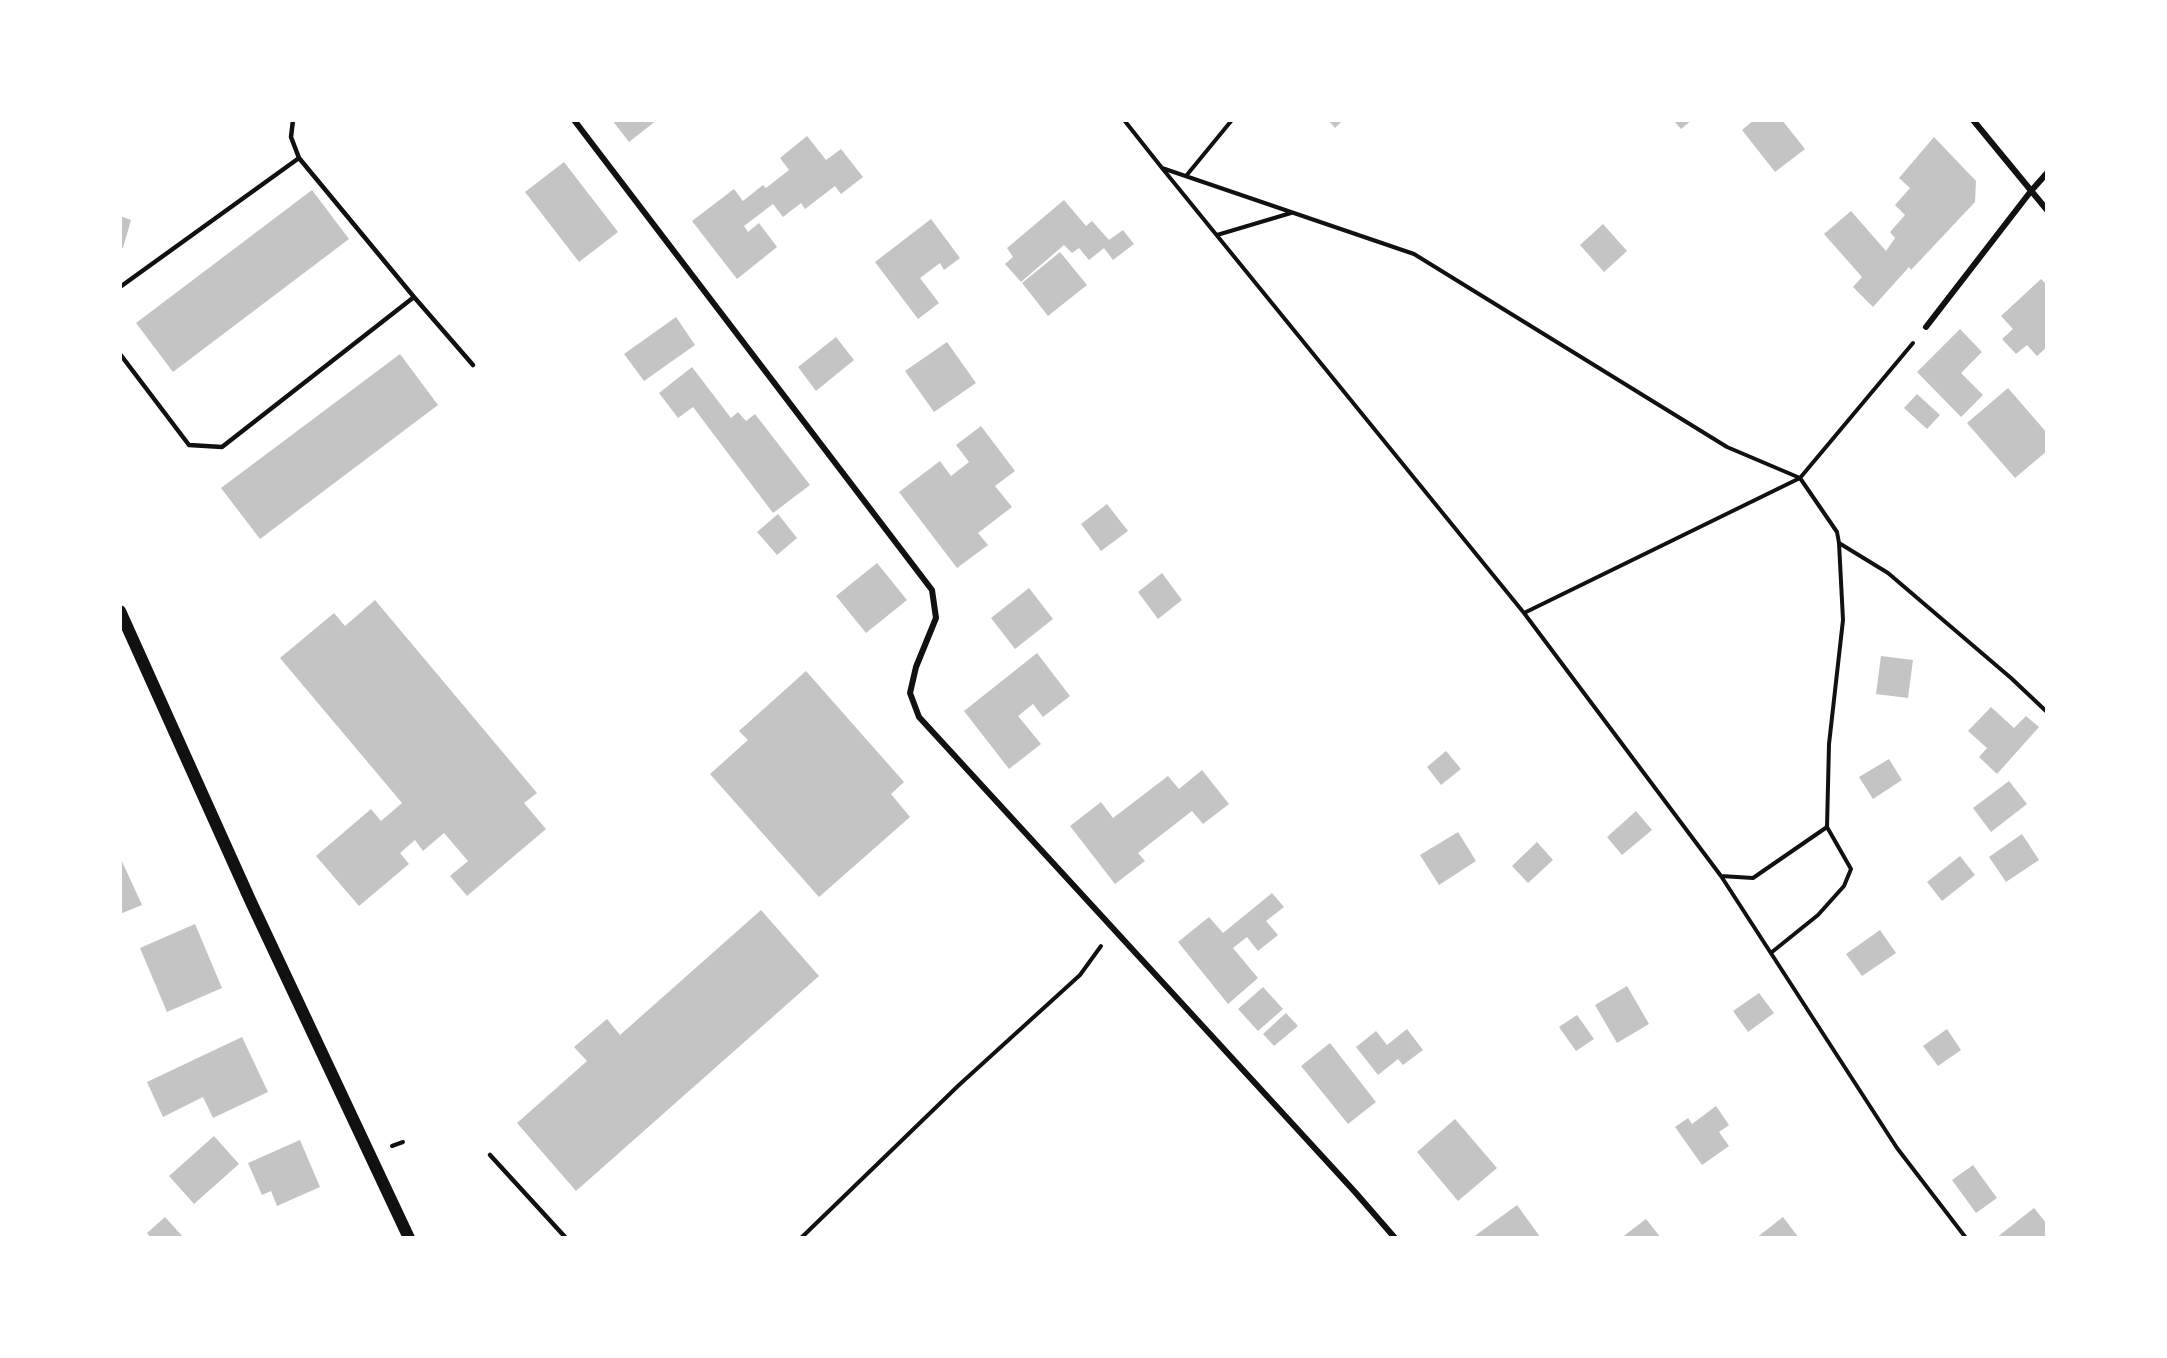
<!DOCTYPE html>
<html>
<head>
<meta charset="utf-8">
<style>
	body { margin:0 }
	#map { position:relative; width:2167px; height:1358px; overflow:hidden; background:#fff; font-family:"DejaVu Sans",sans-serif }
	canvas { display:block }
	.frame { position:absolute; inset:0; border:122px solid #fff; pointer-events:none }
</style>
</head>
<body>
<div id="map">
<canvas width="2167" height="1358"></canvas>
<div class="frame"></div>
</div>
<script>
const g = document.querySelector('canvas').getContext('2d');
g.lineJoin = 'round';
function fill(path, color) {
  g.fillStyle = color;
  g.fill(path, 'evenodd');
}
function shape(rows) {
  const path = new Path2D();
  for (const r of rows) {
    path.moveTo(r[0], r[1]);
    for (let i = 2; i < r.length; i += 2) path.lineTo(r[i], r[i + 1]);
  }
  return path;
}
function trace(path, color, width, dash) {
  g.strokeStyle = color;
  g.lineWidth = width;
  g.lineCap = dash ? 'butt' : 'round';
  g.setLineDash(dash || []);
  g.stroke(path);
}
fill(shape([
	[612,120,657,120,629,142],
	[1328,120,1343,120,1335,128],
	[1673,120,1692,120,1681,129],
	[1754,120,1782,120,1805,149,1775,172,1742,130],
	[807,136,826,160,841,149,863,177,841,194,835,186,805,209,801,203,783,217,773,204,744,226,748,232,759,223,777,247,737,279,692,221,734,189,743,201,763,185,766,188,789,170,780,158],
	[1934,137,1976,181,1975,202,1911,270,1909,267,1873,307,1853,287,1862,277,1824,234,1851,211,1886,251,1895,238,1890,232,1905,215,1895,205,1910,188,1899,178],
	[564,162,618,232,579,262,525,192],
	[312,190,349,239,173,372,136,323],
	[1064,200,1086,226,1092,221,1109,240,1123,230,1134,244,1113,260,1104,248,1089,260,1079,248,1072,253,1064,245,1021,282,1005,264,1013,257,1007,248],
	[120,216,131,220,123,248,120,248],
	[931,219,960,258,944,270,940,263,920,278,939,303,918,319,875,262],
	[1603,224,1627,251,1604,272,1580,245],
	[1060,252,1087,285,1048,316,1022,283],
	[2041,279,2047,285,2047,347,2037,356,2027,345,2016,354,2002,339,2013,329,2001,316],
	[676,317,695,345,644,381,624,354],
	[1960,329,1982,352,1961,373,1983,395,1961,417,1917,372],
	[836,337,854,360,816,391,798,367],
	[947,342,976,383,934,412,905,371],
	[400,354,438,405,260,539,221,488],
	[692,367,731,418,738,412,746,421,755,414,810,485,773,513,693,407,678,418,659,393],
	[2008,388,2047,433,2047,451,2015,478,1967,423],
	[1917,394,1940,415,1927,429,1904,408],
	[981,426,1015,471,995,486,1012,507,978,533,988,545,957,568,899,492,940,461,951,476,969,462,956,445],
	[1107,504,1128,531,1101,551,1081,524],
	[778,514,797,538,777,555,757,532],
	[877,563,907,600,866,633,836,596],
	[1162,573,1182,600,1158,619,1138,592],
	[1029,588,1053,619,1015,649,991,618],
	[375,600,537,793,524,803,546,829,467,896,450,876,468,861,444,833,423,851,415,840,400,853,409,864,359,906,316,856,371,809,381,821,402,803,280,658,334,613,345,626],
	[1037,653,1070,696,1043,717,1033,704,1018,716,1041,744,1009,769,964,711],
	[1881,656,1913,660,1908,698,1876,694],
	[806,671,904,782,891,794,910,817,819,897,710,774,748,740,739,731],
	[1991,707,2014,728,2026,716,2039,727,1997,774,1979,757,1987,748,1968,731],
	[1446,751,1461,769,1441,785,1427,767],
	[1889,759,1902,780,1873,799,1859,777],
	[1202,770,1229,804,1203,824,1192,811,1138,853,1145,861,1115,884,1070,826,1101,802,1113,818,1168,776,1179,789],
	[2009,781,2027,804,1991,832,1973,808],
	[1636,811,1652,830,1622,855,1607,837],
	[1458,832,1476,861,1439,885,1420,855],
	[2022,834,2039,860,2006,882,1989,857],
	[1537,842,1553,860,1528,883,1512,866],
	[1960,856,1975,875,1942,901,1927,882],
	[120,857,142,905,120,914],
	[1272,893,1284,907,1266,921,1278,935,1258,951,1247,937,1233,948,1258,978,1228,1004,1178,942,1209,917,1223,933],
	[761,910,819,976,576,1191,517,1123,587,1061,574,1047,607,1019,620,1035],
	[195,924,222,988,167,1012,140,948],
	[1880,930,1896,953,1862,976,1846,954],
	[1627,986,1649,1024,1617,1043,1595,1005],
	[1263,987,1283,1009,1258,1031,1238,1009],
	[1759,993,1774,1013,1748,1032,1733,1011],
	[1286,1013,1298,1026,1274,1046,1263,1034],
	[1577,1015,1594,1039,1576,1051,1559,1027],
	[1407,1029,1423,1050,1403,1065,1398,1059,1378,1075,1356,1047,1376,1031,1387,1045],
	[1947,1029,1961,1050,1938,1066,1923,1046],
	[242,1037,268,1092,213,1118,203,1097,163,1117,147,1082],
	[1330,1043,1376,1102,1348,1124,1301,1066],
	[1716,1106,1729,1125,1719,1132,1729,1146,1702,1165,1675,1127,1688,1118,1692,1124],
	[1455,1119,1497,1168,1458,1201,1417,1152],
	[214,1136,239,1164,194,1204,169,1176],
	[300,1140,320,1187,277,1206,271,1191,262,1195,248,1163],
	[1973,1165,1997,1198,1976,1213,1952,1180],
	[1517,1205,1541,1238,1472,1238],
	[2034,1208,2047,1224,2047,1238,1996,1238],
	[165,1217,184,1238,151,1238,147,1233],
	[1783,1217,1799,1238,1756,1238],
	[1646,1219,1661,1238,1621,1238]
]), '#c4c4c4');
trace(shape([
	[1124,120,1162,168,1414,254,1727,447,1800,478,1913,343],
	[1162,168,1524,613,1721,876,1897,1148,1966,1238],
	[1186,176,1232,120],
	[1217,235,1291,213],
	[1839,543,1888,573,2011,678,2047,712],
	[1524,613,1800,478,1837,532,1839,543,1843,620,1829,744,1827,827,1753,878,1721,876],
	[1772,952,1818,915,1844,886,1851,869,1827,827],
	[392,1146,403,1142],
	[801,1238,959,1085,1080,975,1101,946]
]), '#111', 4);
trace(shape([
	[293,120,291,137,299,158,414,297,473,365],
	[120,287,299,158],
	[120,354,189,445,222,447,414,297],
	[490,1155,566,1238]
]), '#111', 4.5);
trace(shape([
	[574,120,932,590,936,618,916,667,910,693,919,717,1355,1192,1395,1238],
	[1973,120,2047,210],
	[1926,327,2031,191,2047,173]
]), '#111', 6);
trace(shape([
	[120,611,251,902,409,1238]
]), '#111', 12);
</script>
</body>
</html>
